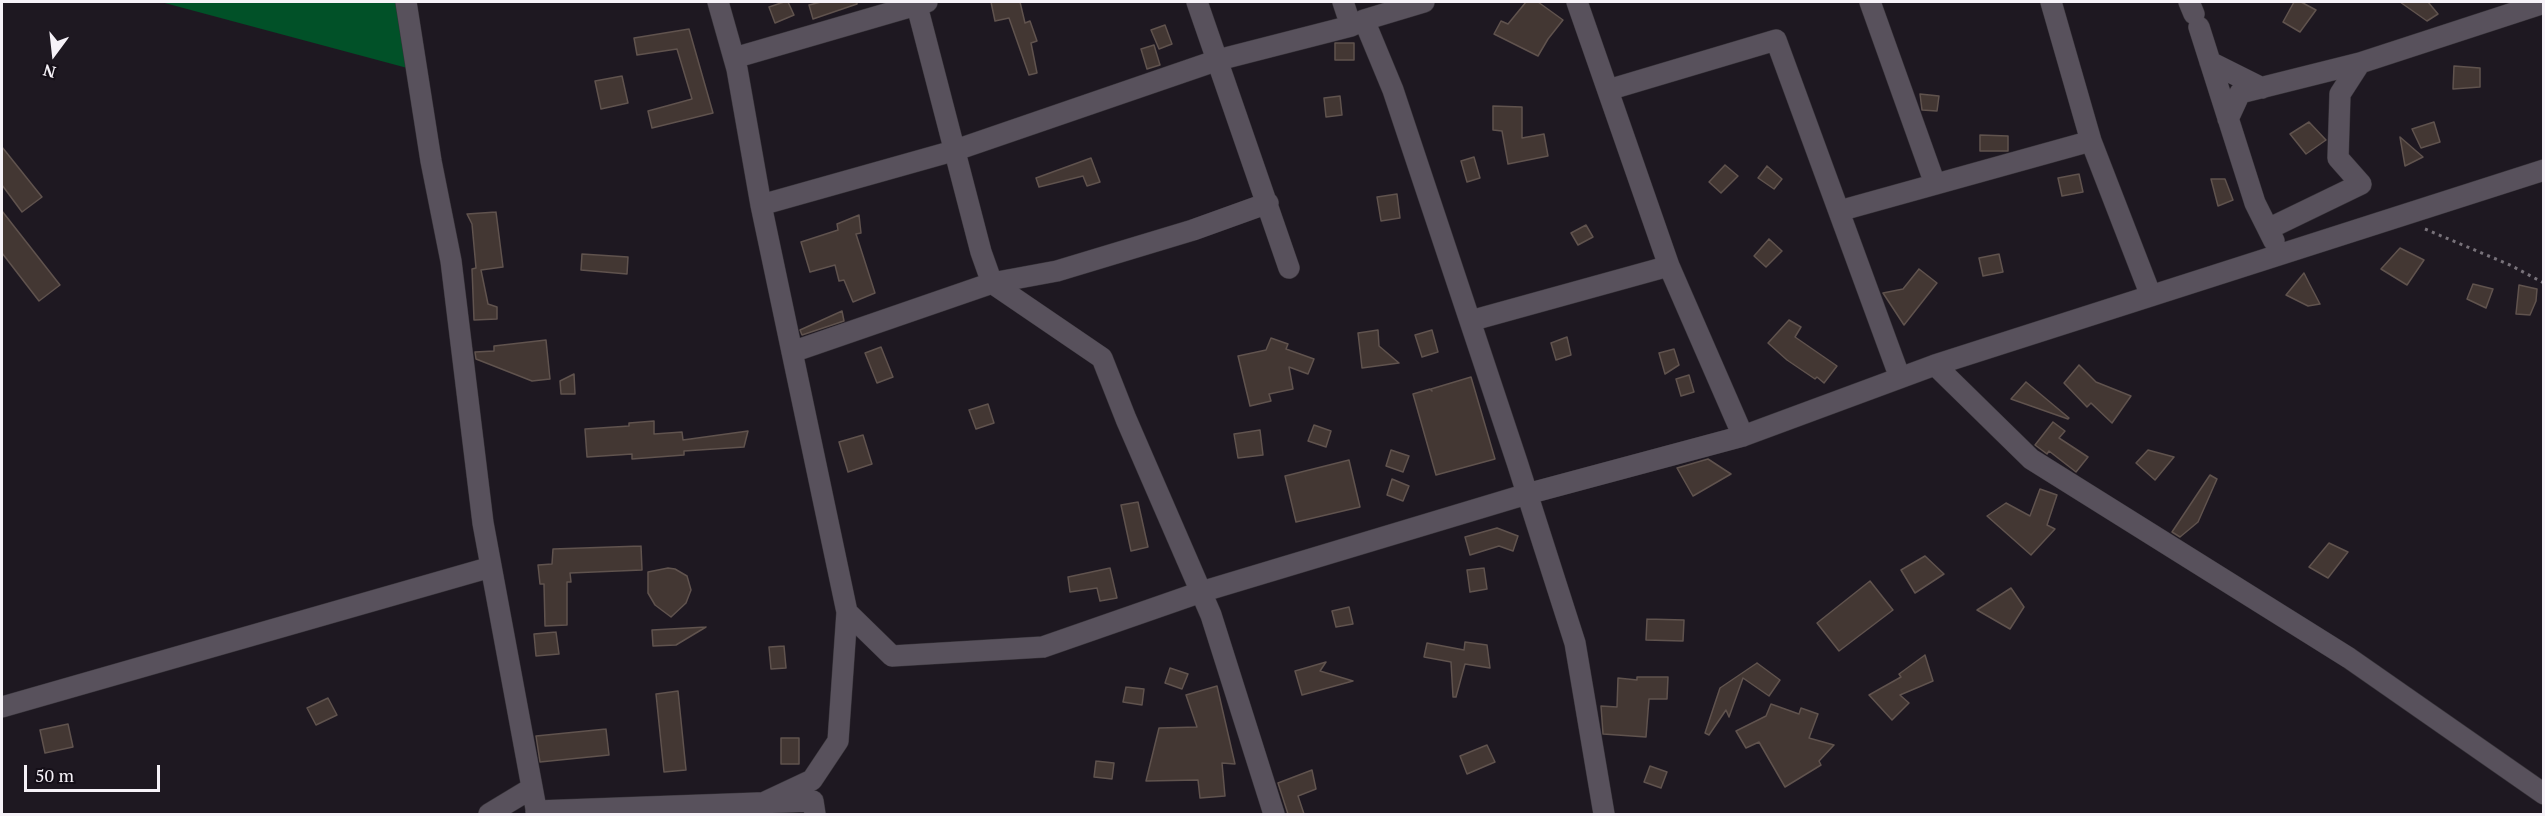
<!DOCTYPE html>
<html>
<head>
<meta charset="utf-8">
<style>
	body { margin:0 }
	#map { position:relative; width:2545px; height:816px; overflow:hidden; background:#1e1821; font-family:"PT Serif",serif }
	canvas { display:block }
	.frame { position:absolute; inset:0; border:3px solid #f6f2f8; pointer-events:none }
	.north { position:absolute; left:24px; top:24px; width:60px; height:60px; -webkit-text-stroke:4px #150f18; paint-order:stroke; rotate:195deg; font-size:16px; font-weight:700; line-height:24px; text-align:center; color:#f6f2f8 }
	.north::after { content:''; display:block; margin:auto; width:21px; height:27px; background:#f6f2f8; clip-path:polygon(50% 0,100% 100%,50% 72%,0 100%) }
	.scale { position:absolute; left:24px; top:765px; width:136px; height:27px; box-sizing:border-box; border:3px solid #f6f2f8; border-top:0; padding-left:8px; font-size:18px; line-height:21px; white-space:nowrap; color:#f6f2f8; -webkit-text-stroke:4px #150f18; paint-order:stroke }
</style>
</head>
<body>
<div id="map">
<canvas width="2545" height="816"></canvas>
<div class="frame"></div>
<div class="north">N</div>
<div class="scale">50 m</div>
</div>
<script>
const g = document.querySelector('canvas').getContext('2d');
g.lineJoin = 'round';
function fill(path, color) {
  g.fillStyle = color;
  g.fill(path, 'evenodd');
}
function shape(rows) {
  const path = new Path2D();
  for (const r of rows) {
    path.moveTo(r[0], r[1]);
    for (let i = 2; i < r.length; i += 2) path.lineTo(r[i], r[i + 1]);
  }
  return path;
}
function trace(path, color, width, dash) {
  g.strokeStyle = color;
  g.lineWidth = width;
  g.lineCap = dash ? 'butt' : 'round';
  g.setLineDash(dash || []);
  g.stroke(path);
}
fill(shape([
	[161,2,399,2,411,69]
]), '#015128');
const building = shape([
	[784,2,788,2,794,15,775,23,769,7,784,2],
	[821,2,857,2,857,4,813,19,809,5,821,2],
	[991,2,1020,2,1025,23,1030,21,1037,41,1031,43,1037,73,1029,75,1009,18,995,21,991,2],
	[1526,2,1538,2,1563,20,1548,39,1538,56,1494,34,1501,21,1508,24,1526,2],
	[2294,2,2301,2,2316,10,2300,32,2283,22,2294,2],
	[2400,2,2428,2,2438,14,2427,21,2400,2],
	[1165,25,1172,44,1159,49,1151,30,1165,25],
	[689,29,713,113,652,128,648,111,692,99,677,49,637,55,634,38,689,29],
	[1335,43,1354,43,1354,60,1335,60,1335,43],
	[1154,45,1160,65,1147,69,1141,49,1154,45],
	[2454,66,2480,68,2480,87,2453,89,2454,66],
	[622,76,628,103,601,109,595,81,622,76],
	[1920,94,1939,96,1937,111,1922,110,1920,94],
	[1340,96,1342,115,1326,117,1324,98,1340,96],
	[1493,106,1522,107,1522,138,1544,134,1548,156,1508,164,1502,131,1493,130,1493,106],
	[2309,122,2326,140,2306,154,2290,134,2309,122],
	[2434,122,2440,142,2421,148,2412,129,2434,122],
	[1980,135,2008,136,2008,151,1980,151,1980,135],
	[2400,137,2423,157,2405,166,2400,137],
	[2,147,42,197,22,212,2,185,2,147],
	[1474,157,1480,178,1467,182,1461,161,1474,157],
	[1091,158,1100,182,1087,186,1083,176,1039,187,1036,178,1091,158],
	[1725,165,1738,176,1721,193,1709,182,1725,165],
	[1767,166,1782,179,1774,189,1758,178,1767,166],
	[2079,174,2083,192,2062,196,2058,178,2079,174],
	[2211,179,2225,179,2233,200,2218,206,2211,179],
	[1397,194,1400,218,1381,221,1377,197,1397,194],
	[2,211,60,285,39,301,2,253,2,211],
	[496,212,503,267,481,270,488,304,497,307,497,319,474,320,472,269,476,268,472,224,467,214,496,212],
	[859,215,861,233,856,234,875,293,853,302,844,280,839,281,835,265,810,272,801,242,838,230,837,224,859,215],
	[1586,225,1593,237,1578,245,1571,233,1586,225],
	[1769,239,1782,251,1766,267,1754,256,1769,239],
	[2400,248,2424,260,2407,285,2381,269,2400,248],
	[582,254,628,257,627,274,581,270,582,254],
	[1999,254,2003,272,1983,276,1979,258,1999,254],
	[1919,269,1937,283,1904,325,1883,293,1903,289,1919,269],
	[2304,273,2309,283,2320,304,2308,306,2286,295,2304,273],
	[2473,284,2493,289,2486,308,2467,299,2473,284],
	[2519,285,2537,289,2536,301,2530,315,2516,314,2519,285],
	[842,311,844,321,802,335,800,330,842,311],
	[1789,320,1801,327,1795,337,1837,366,1824,383,1817,377,1815,379,1787,360,1768,343,1789,320],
	[1378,330,1379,346,1399,363,1362,368,1358,333,1378,330],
	[1432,330,1438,352,1422,357,1415,335,1432,330],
	[1567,337,1571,355,1556,360,1551,343,1567,337],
	[1271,338,1288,344,1286,349,1314,359,1308,374,1289,367,1293,389,1269,394,1271,401,1250,406,1238,356,1266,350,1271,338],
	[546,340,550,379,532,381,476,359,475,352,494,351,494,346,546,340],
	[881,347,893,377,877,383,865,353,881,347],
	[1674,349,1679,365,1665,374,1659,353,1674,349],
	[2079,365,2096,382,2131,396,2112,423,2091,403,2087,407,2064,383,2079,365],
	[574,374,575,394,561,394,560,381,574,374],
	[1689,375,1694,392,1681,396,1676,379,1689,375],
	[1471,377,1495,459,1436,475,1413,394,1430,389,1432,391,1431,389,1471,377],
	[2026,382,2069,418,2068,419,2011,399,2026,382],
	[988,404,994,423,976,429,969,410,988,404],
	[654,421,654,434,682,432,683,440,748,431,744,447,684,451,684,455,632,459,632,454,587,457,585,429,629,426,629,423,654,421],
	[2053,422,2065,431,2059,438,2088,457,2076,472,2049,451,2047,454,2035,445,2053,422],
	[1314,425,1331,431,1326,447,1308,441,1314,425],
	[1260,430,1263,455,1238,458,1234,434,1260,430],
	[863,435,872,464,848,472,839,442,863,435],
	[1391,450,1409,456,1403,472,1386,466,1391,450],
	[2148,450,2174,457,2155,480,2136,463,2148,450],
	[1708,459,1731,474,1693,496,1677,468,1708,459],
	[1349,460,1360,507,1296,522,1285,476,1349,460],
	[2210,475,2217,479,2198,522,2180,537,2172,532,2210,475],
	[1392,479,1409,486,1403,501,1387,495,1392,479],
	[2040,489,2057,495,2047,525,2055,529,2031,555,1987,516,2006,503,2030,516,2040,489],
	[1138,502,1148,547,1131,551,1121,505,1138,502],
	[1497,528,1518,536,1513,551,1499,546,1470,555,1465,537,1497,528],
	[2329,543,2348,552,2328,578,2309,567,2329,543],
	[641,546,642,570,570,573,571,582,567,582,567,625,545,626,544,584,540,584,538,565,552,564,553,549,641,546],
	[1925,556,1944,574,1915,593,1901,570,1925,556],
	[668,568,675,569,687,576,691,590,686,603,671,617,655,605,648,593,648,572,668,568],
	[1110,568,1117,598,1100,601,1097,588,1070,592,1068,577,1110,568],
	[1484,568,1487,589,1470,592,1467,570,1484,568],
	[1870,581,1893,610,1839,651,1817,623,1870,581],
	[2011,588,2024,607,2010,629,1977,610,2011,588],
	[1349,607,1353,624,1336,627,1332,611,1349,607],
	[1647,619,1684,620,1683,641,1646,640,1647,619],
	[706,627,676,645,653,646,652,630,706,627],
	[556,632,559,654,536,656,534,634,556,632],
	[1465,642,1487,645,1490,668,1465,664,1456,697,1453,697,1451,662,1424,657,1427,643,1464,650,1465,642],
	[784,646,786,668,771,669,769,647,784,646],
	[1925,655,1933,681,1900,695,1909,703,1892,720,1869,695,1901,677,1899,674,1925,655],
	[1326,662,1320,671,1353,681,1302,695,1295,671,1326,662],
	[1757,663,1780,680,1769,696,1743,678,1729,717,1726,710,1709,735,1705,733,1720,688,1757,663],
	[1170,668,1188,674,1182,689,1165,683,1170,668],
	[1637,677,1668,677,1667,699,1649,699,1646,737,1603,734,1601,706,1617,707,1618,678,1637,680,1637,677],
	[1217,686,1235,764,1222,763,1225,796,1200,798,1198,780,1146,781,1159,728,1197,727,1186,695,1217,686],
	[1126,687,1144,689,1142,705,1123,702,1126,687],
	[678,691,686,770,664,772,656,694,678,691],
	[328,698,337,715,316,725,307,708,328,698],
	[1771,704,1799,714,1801,708,1818,714,1809,738,1834,745,1819,761,1821,765,1785,787,1759,742,1746,748,1736,731,1766,716,1771,704],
	[68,724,73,747,45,753,40,730,68,724],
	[606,729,609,755,540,762,536,736,606,729],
	[781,738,799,738,799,764,781,764,781,738],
	[1487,745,1495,762,1467,774,1460,756,1487,745],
	[1096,761,1114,763,1112,779,1094,777,1096,761],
	[1650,766,1667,772,1661,788,1644,782,1650,766],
	[1312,770,1316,789,1298,796,1304,814,1288,814,1278,783,1312,770]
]);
fill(building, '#433733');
trace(building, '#60534e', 1.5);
const street = shape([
	[406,2,431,161,451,261,483,523,537,814],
	[718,2,737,69,761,205,847,612],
	[916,2,981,252,992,283,1102,358,1126,419,1211,615,1274,814],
	[1197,2,1289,268],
	[1343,2,1351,26,1364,20,1393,90,1517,462,1575,643,1604,814],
	[1870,2,1935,184],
	[2051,2,2091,141],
	[2189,2,2194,14],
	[1364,20,1424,2],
	[2199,27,2255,203,2274,241],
	[734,58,927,2],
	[2210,62,2262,88],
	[2360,63,2544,3],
	[1608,90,1776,40,1900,378],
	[2228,119,2240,93,2360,63,2340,94,2338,158,2361,184,2268,229],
	[761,205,953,151,1218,60,1351,26],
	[1839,211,2091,141,2151,296],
	[1669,266,1743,436],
	[1470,321,1669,266,1577,2],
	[792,352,992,283,1057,271,1193,230,1268,203],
	[1935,365,2031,459,2349,658,2544,794],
	[2,707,491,567],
	[763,803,812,780,838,741,847,612,892,656,1043,647,1201,592,1527,494,1743,436,1935,365,2544,170],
	[536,811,813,801,815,814],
	[489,814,532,788]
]);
trace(street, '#38343a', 22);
trace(shape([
	[2425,229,2510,265,2544,283]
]), '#78727a', 3, [3, 4.5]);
trace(street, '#58515c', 21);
</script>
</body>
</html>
